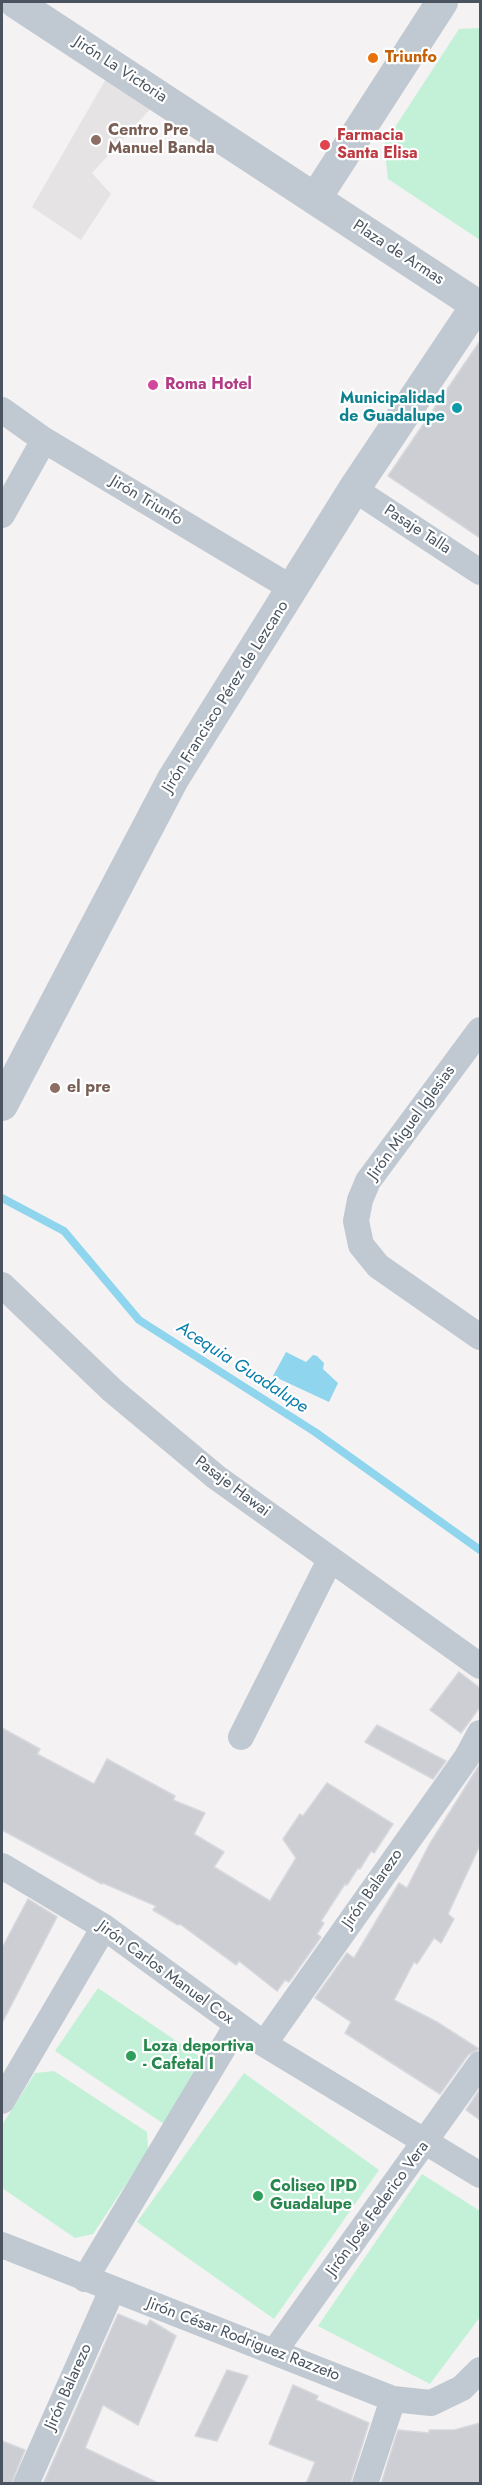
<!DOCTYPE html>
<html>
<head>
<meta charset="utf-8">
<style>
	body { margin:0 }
	#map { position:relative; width:482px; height:2485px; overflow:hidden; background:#f4f2f2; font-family:Jost,sans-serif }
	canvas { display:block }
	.frame { position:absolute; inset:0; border:3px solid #495460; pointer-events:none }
</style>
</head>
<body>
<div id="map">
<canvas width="482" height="2485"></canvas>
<div class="frame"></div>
</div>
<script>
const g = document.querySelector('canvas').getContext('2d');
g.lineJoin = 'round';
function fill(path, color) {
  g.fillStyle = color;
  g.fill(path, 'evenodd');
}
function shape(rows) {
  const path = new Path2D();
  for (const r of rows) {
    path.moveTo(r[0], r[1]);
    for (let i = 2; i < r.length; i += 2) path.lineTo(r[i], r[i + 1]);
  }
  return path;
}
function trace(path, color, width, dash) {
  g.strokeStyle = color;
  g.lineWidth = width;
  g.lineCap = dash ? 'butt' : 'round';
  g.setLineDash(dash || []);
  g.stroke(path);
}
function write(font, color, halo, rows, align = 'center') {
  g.font = font + ' Jost,sans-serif';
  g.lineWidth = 4.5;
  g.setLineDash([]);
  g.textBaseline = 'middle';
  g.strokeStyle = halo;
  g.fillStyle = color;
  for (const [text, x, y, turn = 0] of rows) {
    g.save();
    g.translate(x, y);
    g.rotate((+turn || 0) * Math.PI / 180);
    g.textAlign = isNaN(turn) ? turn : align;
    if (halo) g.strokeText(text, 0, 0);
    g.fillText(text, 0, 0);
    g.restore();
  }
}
fill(shape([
	[107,77,152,107,92,173,111,194,81,240,32,207]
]), '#e5e3e4');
fill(shape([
	[480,28,480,240,388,179,384,144,459,29],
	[98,1988,206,2061,164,2124,55,2051],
	[54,2071,147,2132,148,2151,93,2234,75,2238,2,2188,2,2125,35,2073],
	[244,2073,379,2170,274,2319,137,2222],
	[422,2174,480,2211,480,2317,430,2384,318,2326]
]), '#c2f1d7');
fill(shape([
	[286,1352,306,1362,313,1355,317,1356,324,1363,323,1369,338,1383,329,1402,273,1376]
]), '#8fd5ee');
trace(shape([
	[2,1198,64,1231,139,1320,315,1432,480,1550]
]), '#8fd5ee', 8);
const building = shape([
	[480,341,480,538,388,476,480,341],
	[459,1672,480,1688,480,1707,461,1733,430,1710,459,1672],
	[377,1725,446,1761,433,1779,365,1742,377,1725],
	[2,1728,40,1749,37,1754,94,1784,107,1759,175,1796,173,1800,205,1813,194,1834,224,1852,214,1867,270,1901,296,1858,283,1839,300,1814,303,1816,327,1783,393,1824,374,1853,371,1851,360,1869,358,1868,347,1885,345,1884,321,1921,324,1923,317,1934,321,1937,289,1982,285,1980,277,1991,239,1961,236,1965,180,1924,178,1925,153,1910,156,1906,103,1883,102,1884,2,1830,2,1728],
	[480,1764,480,1845,448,1914,454,1919,441,1943,434,1938,417,1964,414,1962,394,2000,437,2022,479,2049,468,2055,440,2094,345,2033,351,2022,315,1998,347,1953,354,1958,399,1883,407,1888,429,1845,480,1764],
	[28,1899,57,1917,2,2023,2,1948,28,1899],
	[480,2089,480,2120,466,2110,480,2089],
	[118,2314,147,2326,150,2320,176,2336,138,2425,103,2405,85,2448,160,2484,43,2484,118,2314],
	[227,2370,248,2376,217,2441,195,2436,227,2370],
	[293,2385,318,2396,316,2400,369,2423,350,2484,306,2484,315,2462,269,2444,293,2385],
	[480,2423,480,2484,381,2484,398,2430,429,2433,429,2430,454,2430,480,2423],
	[2,2441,25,2450,11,2484,2,2484,2,2441]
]);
fill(building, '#ccced4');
trace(building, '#d6d8dd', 1.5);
trace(shape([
	[2,410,44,440,293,589],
	[354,489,480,572],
	[2,515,44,440],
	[480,1030,368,1181,360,1200,356,1221,361,1245,378,1266,480,1337],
	[2,1285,113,1391,216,1477,480,1666],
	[241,1737,330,1560],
	[2,1866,104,1927,264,2044,480,2175],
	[264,2044,467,1757,480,1733],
	[2,2101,104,1927],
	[2,2245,393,2399,431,2403,462,2388,480,2370],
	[85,2279,237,2025],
	[274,2352,480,2064],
	[26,2484,112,2290],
	[365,2484,393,2399]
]), '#c0c9d1', 26);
trace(shape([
	[15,2,480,307],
	[315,199,442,2],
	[2,1105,173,779,354,489,477,305]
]), '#c0c9d1', 32);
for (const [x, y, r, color] of [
	[373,58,6,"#e8710a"],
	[96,140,6,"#8d6e63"],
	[325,145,6,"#e0444e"],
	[153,385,6,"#d1479c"],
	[457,408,6,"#0f9aa8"],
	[55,1088,6,"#8d6e63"],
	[131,2056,6,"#2e9e5b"],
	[258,2196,6,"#2e9e5b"]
]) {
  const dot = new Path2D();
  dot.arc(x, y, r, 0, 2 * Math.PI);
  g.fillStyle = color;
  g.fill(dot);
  trace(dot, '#fff', 2);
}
write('bold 16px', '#c56008', '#fff', [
	["Triunfo",385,58]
], 'left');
write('16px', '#495460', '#fff', [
	["Jirón La Victoria",120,70,33],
	["Plaza de Armas",398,253,33],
	["Jirón Triunfo",146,501,31],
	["Pasaje Talla",417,530,33],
	["Jirón Francisco Pérez de Lezcano",226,697,-58],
	["Jirón Miguel Iglesias",412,1123,-54],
	["Pasaje Hawai",232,1487,37],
	["Jirón Balarezo",373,1889,-55],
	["Jirón Carlos Manuel Cox",165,1973,36],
	["Jirón José Federico Vera",378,2209,-54],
	["Jirón César Rodriguez Razzeto",243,2340,21],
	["Jirón Balarezo",69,2387,-66]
]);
write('bold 16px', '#785e54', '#fff', [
	["Centro Pre",108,131],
	["Manuel Banda",108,149],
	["el pre",67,1088]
], 'left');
write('bold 16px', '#be3a42', '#fff', [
	["Farmacia",337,136],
	["Santa Elisa",337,154]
], 'left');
write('bold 16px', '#b23c85', '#fff', [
	["Roma Hotel",165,385]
], 'left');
write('bold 16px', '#0d838f', '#fff', [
	["Municipalidad",445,399],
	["de Guadalupe",445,417]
], 'right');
write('bold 16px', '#27864d', '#fff', [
	["Loza deportiva",143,2047],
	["- Cafetal I",143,2065],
	["Coliseo IPD",270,2187],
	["Guadalupe",270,2205]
], 'left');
write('italic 18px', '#0a7fab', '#fff', [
	["Acequia Guadalupe",242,1368,33]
]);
</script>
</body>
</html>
